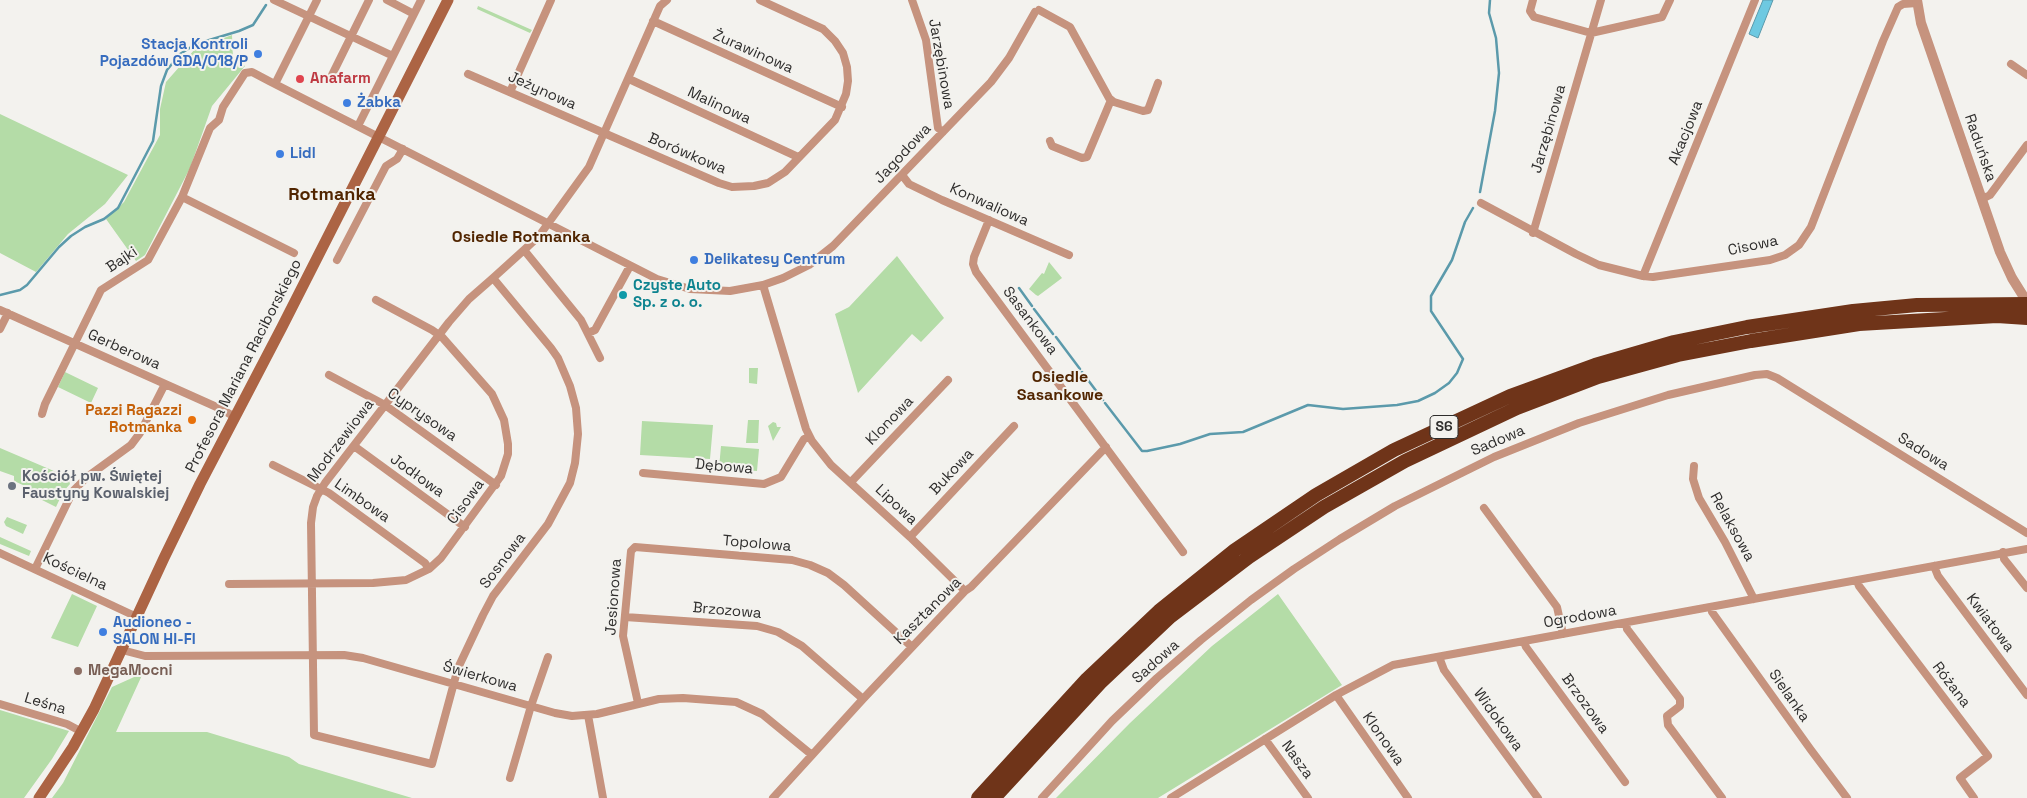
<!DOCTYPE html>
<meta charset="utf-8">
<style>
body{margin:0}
canvas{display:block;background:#f3f2ee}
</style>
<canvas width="2027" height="798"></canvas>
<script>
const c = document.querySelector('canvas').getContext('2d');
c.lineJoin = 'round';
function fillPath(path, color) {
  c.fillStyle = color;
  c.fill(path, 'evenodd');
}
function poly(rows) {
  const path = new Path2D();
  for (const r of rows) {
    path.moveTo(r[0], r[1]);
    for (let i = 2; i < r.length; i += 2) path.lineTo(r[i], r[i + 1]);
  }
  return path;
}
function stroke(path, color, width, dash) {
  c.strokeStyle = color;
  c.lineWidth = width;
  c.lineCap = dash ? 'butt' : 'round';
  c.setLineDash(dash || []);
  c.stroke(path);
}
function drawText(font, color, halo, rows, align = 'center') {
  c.font = font + ' "Space Grotesk",sans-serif';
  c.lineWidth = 4;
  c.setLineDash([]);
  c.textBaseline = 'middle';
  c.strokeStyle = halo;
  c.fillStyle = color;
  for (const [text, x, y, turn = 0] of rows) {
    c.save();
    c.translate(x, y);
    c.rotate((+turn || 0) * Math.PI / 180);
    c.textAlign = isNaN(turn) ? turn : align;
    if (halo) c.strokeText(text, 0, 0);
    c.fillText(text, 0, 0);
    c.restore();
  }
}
fillPath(poly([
 [478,6,532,30,530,33,477,9],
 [232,35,233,59,245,66,212,106,190,168,145,255,136,261,106,219,124,202,160,135,160,109,166,82,195,49],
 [0,114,128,175,105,204,68,234,36,272,0,253],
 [897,256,944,318,921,342,912,334,858,393,835,314,849,307],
 [1049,262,1062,278,1038,296,1036,295,1029,289,1042,273,1044,274],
 [749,368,758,368,757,384,749,383],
 [65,372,98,388,91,403,58,387],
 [748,420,759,420,758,443,746,443],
 [642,421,713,425,710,459,640,455],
 [773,422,776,423,777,427,781,427,773,441,768,426],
 [721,446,759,449,757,471,719,468],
 [0,448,68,477,70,484,63,492,56,507,34,496,36,491,14,481,14,476,0,471],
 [7,517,27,525,23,534,6,526,4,522],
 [0,537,31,551,29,556,0,544],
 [72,594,97,606,78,647,51,638],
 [1278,594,1342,685,1158,798,1056,798,1130,723,1212,646],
 [143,673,116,732,207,732,289,757,299,764,412,798,52,798,63,783,112,687],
 [0,710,69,731,52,759,24,798,0,798]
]), '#b4dca7');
const water = poly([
 [1763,0,1773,0,1758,38,1749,34,1763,0]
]);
fillPath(water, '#6ec9e1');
stroke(water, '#5b9aab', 1);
stroke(poly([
 [1480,192,1495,111,1499,73,1496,38,1489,13,1490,0],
 [1019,288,1032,306],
 [0,295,20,290,27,285,59,247,71,236,85,227,104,219,118,208,153,141,161,86,167,70,180,54,196,44,239,31,253,25,266,5],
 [1034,309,1053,334],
 [1056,337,1080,369],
 [1082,372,1103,400],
 [1105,403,1142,451,1147,451,1180,444,1210,434,1243,432,1308,405,1343,409,1397,405,1418,401,1435,393,1449,383,1457,373,1463,359,1431,311,1431,296,1452,260,1465,222,1473,208]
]), '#5b9aab', 2.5);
stroke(poly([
 [274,0,393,56],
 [387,0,414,14],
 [912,0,926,40,938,128,943,132],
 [1533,0,1530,11,1534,17,1591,33,1662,17,1670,0],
 [1039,10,1070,27,1109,98,1114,102,1143,111,1148,110,1158,83],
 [653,21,842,107],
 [2011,64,2027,75],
 [468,74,719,183,732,187,754,186,768,183,785,172,835,120,846,94,848,81,847,67,843,53,835,41,823,29,760,0],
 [332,75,369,0],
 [629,79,798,157],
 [275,84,317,0],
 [510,92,551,0],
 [358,126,421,0],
 [1050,141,1052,146,1082,158,1087,157,1111,100],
 [902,175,909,184,942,200,1069,255],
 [182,197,294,253],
 [1982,199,1990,195,2027,145],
 [1481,203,1576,254,1599,265,1643,276,1653,277,1770,260,1785,255,1799,245,1811,227,1883,41,1898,7,1903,4,1917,3],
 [989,220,974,257,973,264,976,272,1183,552],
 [1533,233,1601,0],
 [524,250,581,320,600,358],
 [337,260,386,166,397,159,403,149],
 [1643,276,1755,0],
 [493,278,551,348,558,358,570,386,576,408,578,434,575,463,570,483,548,524,493,596,483,615,458,668,432,764,314,735,311,523,313,507,317,496,325,483,449,322,469,299,493,278,524,250,539,236,589,167,660,6,667,0],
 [763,285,806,429,812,441,831,465,910,537,965,591],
 [0,310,221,409,235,417],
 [0,329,8,313],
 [588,333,595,330,630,266],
 [329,375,385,405,496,485],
 [42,414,45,404,101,290,148,260,182,197,210,128,219,120,223,107,245,73,252,72,269,81,657,279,690,289,730,291,763,285,783,278,809,265,833,246,991,82,1009,58,1035,12],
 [354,446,465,527],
 [273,465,329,493,425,563,429,569],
 [1694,466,1693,479,1699,498,1725,542,1754,599],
 [643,473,764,484,781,477,804,439,810,437],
 [851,482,948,380],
 [1484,508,1557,607,1563,634],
 [910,537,1014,426],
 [2003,552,2004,559,2027,588],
 [0,553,137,617],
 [1934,566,1938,576,2027,695],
 [35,569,73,491,87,477,131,445,140,433,165,384],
 [1857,581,1859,586,1988,756,1960,778,1974,798],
 [229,584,373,583,406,580,429,569,441,558,501,476,508,454,508,444,504,420,492,394,442,337,432,330,376,300],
 [1711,607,1712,612,1811,750,1847,798],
 [625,617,757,626,778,632,802,646,863,699],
 [1626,623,1627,629,1680,699,1680,706,1667,716,1668,725,1722,798],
 [1524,642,1526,647,1625,782],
 [122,650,145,656,344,655,363,658,555,713,572,716,597,714,659,699,683,698,736,702,762,714,812,755],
 [1439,657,1444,670,1538,798],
 [1336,695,1408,798],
 [638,703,623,636,631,551,635,547,792,560,810,565,828,573,844,585,912,647],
 [0,704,67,724,82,732],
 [588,715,603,798],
 [1265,739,1308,798],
 [510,778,531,706,548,657],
 [773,798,863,699,965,591,971,587,1106,447],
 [1042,798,1112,721,1157,678,1201,640,1251,600,1294,569,1340,539,1395,506,1494,457,1579,423,1668,395,1755,375,1767,374,1777,378,2027,533],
 [1171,798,1336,695,1393,665,2027,549]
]), '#c6937e', 8);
stroke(poly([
 [1917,0,1921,23,2000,252,2012,278,2027,302]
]), '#c6937e', 10);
stroke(poly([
 [39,798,73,747,94,709,164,558,200,484,282,327,448,0]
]), '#ac6444', 11);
stroke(poly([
 [978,798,1087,679,1159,611,1235,550,1316,495,1394,450,1510,396,1595,365,1674,342,1747,327,1853,311,1917,305,2027,304],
 [994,798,1100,683,1170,617,1249,557,1324,507,1405,461,1517,408,1598,377,1678,355,1751,341,1859,324,1997,316,2027,318]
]), '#6f3419', 14);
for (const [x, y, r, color] of [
 [258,54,5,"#3f7fe0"],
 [300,79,5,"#e0444e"],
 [347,103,5,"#3f7fe0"],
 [280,154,5,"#3f7fe0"],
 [694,260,5,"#3f7fe0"],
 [623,295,5,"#0f9aa8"],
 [192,420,5,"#e8710a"],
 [12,486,5,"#6b7280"],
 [103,632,5,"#3f7fe0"],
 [78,671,5,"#8d6e63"]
]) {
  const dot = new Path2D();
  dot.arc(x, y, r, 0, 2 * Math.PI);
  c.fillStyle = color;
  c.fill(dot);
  stroke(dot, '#f3f2ee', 2);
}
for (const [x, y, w] of [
 [1444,427,28]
]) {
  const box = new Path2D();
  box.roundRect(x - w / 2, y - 11.5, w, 23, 4);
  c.fillStyle = '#f3f2ee';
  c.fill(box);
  stroke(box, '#2e2d2c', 1);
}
drawText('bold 14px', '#2e2d2c', null, [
 ["S6",1444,427]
]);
drawText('bold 15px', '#366cbe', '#f3f2ee', [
 ["Stacja Kontroli",248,45,"right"],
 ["Pojazdów GDA/018/P",248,62,"right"],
 ["Żabka",357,103],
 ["Lidl",290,154],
 ["Delikatesy Centrum",704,260],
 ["Audioneo -",113,623],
 ["SALON HI-FI",113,640]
], 'left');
drawText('15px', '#2e2d2c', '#f3f2ee', [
 ["Żurawinowa",753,52,24],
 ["Jarzębinowa",941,64,80],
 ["Jeżynowa",542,91,24],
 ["Malinowa",719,106,25],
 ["Jarzębinowa",1549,129,-74],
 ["Akacjowa",1686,133,-68],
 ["Raduńska",1980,148,71],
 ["Borówkowa",687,154,23],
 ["Jagodowa",903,154,-47],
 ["Konwaliowa",989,205,24],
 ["Cisowa",1753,246,-12],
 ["Bajki",122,260,-34],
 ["Sasankowa",1030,321,53],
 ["Gerberowa",124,350,24],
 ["Profesora Mariana Raciborskiego",244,366,-63],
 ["Cyprysowa",422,415,35],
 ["Klonowa",890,421,-46],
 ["Modrzewiowa",341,441,-53],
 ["Sadowa",1498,441,-23],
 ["Sadowa",1923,452,32],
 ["Dębowa",724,467,5],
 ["Bukowa",952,472,-47],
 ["Jodłowa",417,476,36],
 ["Limbowa",362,501,35],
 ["Cisowa",466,502,-54],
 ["Lipowa",896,505,43],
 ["Relaksowa",1732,527,61],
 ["Topolowa",757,544,5],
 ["Sosnowa",503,561,-53],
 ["Kościelna",75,572,25],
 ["Jesionowa",614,597,-86],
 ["Brzozowa",727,611,5],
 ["Kasztanowa",928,611,-45],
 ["Ogrodowa",1580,617,-10],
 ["Kwiatowa",1990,623,53],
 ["Sadowa",1156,662,-42],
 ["Świerkowa",480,677,16],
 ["Różana",1951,685,53],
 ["Sielanka",1789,696,55],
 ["Leśna",45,704,17],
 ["Brzozowa",1585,704,54],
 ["Widokowa",1498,720,54],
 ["Klonowa",1383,739,55],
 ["Nasza",1297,760,54]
]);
drawText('bold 15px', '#be3a42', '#f3f2ee', [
 ["Anafarm",310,79]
], 'left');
drawText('bold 15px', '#0d838f', '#f3f2ee', [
 ["Czyste Auto",633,286],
 ["Sp. z o. o.",633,303]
], 'left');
drawText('bold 15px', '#c56008', '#f3f2ee', [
 ["Pazzi Ragazzi",182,411],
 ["Rotmanka",182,428]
], 'right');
drawText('bold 15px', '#5b616d', '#f3f2ee', [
 ["Kościół pw. Świętej",22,477],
 ["Faustyny Kowalskiej",22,494]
], 'left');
drawText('bold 15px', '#785e54', '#f3f2ee', [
 ["MegaMocni",88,671]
], 'left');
drawText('bold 16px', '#512500', '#f3f2ee', [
 ["Osiedle Rotmanka",521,238],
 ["Osiedle",1060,378],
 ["Sasankowe",1060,396]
]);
drawText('bold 18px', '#512500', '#f3f2ee', [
 ["Rotmanka",332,195]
]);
</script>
